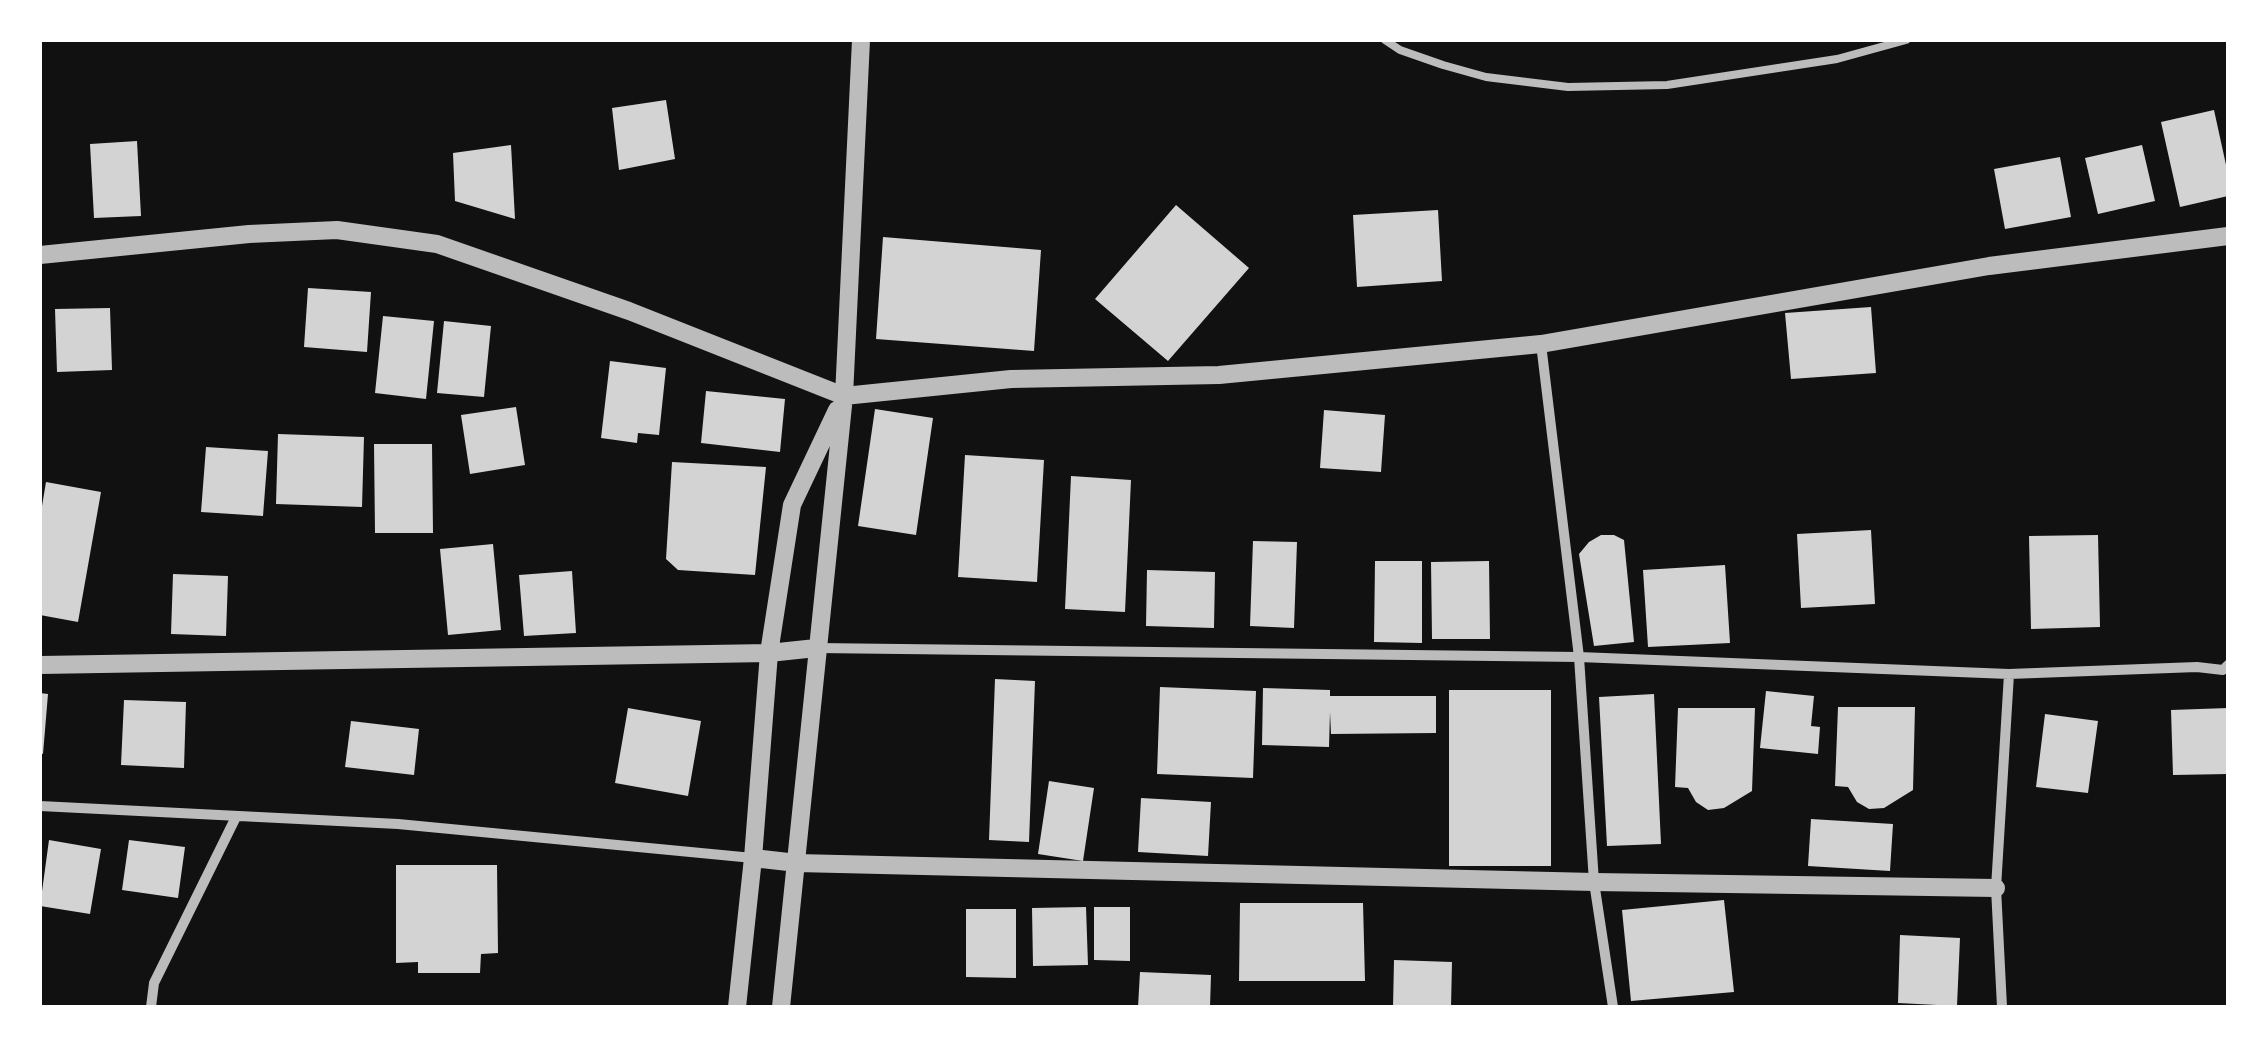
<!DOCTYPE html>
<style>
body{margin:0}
#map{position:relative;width:2268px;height:1047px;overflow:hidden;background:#111;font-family:"Noto Sans",sans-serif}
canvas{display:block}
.frame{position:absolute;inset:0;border:42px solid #fff;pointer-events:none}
</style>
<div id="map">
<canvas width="2268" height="1047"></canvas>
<div class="frame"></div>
</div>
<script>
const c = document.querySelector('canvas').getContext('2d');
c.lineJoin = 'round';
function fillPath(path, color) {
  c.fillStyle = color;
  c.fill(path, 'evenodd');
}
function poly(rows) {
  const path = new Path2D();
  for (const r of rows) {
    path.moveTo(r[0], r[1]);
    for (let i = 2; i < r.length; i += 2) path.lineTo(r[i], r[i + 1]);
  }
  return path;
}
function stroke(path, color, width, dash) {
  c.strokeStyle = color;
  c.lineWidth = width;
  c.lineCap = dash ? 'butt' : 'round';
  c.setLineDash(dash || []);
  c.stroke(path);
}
fillPath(poly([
 [666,100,675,159,619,170,612,108],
 [2214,110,2228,174,2228,196,2180,207,2161,122],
 [137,141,141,216,94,218,90,144],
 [511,145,515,219,455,201,453,153],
 [2142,145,2155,201,2098,214,2085,158],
 [2060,157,2071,217,2005,229,1994,169],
 [1176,205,1249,268,1168,361,1095,299],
 [1438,210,1442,281,1357,287,1353,215],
 [883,237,1041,250,1034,351,876,339],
 [308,288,371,292,367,352,304,347],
 [1871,307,1876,373,1791,379,1785,313],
 [110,308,112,370,57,372,55,309],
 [383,316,434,321,426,399,375,393],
 [444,321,491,326,484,397,437,393],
 [610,361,666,368,659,435,638,433,637,443,601,438],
 [706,391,785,399,780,452,701,443],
 [516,407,525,465,470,474,461,415],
 [875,409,933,418,916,535,858,526],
 [1324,410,1385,415,1381,472,1320,468],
 [278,434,364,437,362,507,276,504],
 [374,444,432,444,433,533,375,533],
 [206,447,268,451,263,516,201,512],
 [965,455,1044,460,1037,582,958,577],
 [672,462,766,467,755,575,678,570,666,559],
 [1071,476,1131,480,1125,612,1065,609],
 [46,482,101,492,78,622,40,615,40,518],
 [1871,530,1875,604,1801,608,1797,534],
 [1601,535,1614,535,1624,540,1634,642,1594,646,1579,554,1589,542],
 [2098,535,2100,627,2031,629,2029,536],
 [1253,541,1297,542,1294,628,1250,626],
 [493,544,501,630,448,635,440,549],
 [1375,561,1422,561,1422,643,1374,642],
 [1489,561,1490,639,1432,639,1431,562],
 [1725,565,1730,643,1648,647,1643,570],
 [1147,570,1215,572,1214,628,1146,626],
 [572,571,576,633,524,636,519,575],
 [173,574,228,576,226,636,171,634],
 [995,679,1035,681,1029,842,989,840],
 [1160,687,1256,691,1253,778,1157,774],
 [1263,688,1330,690,1330,696,1436,696,1436,733,1331,734,1330,712,1329,747,1262,745],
 [1449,690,1551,690,1551,866,1449,866],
 [1766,691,1814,696,1811,726,1820,727,1818,754,1760,748],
 [40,693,48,694,43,754,40,753],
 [1654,694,1661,844,1607,846,1599,697],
 [124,700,186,702,184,768,121,765],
 [1838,707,1915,707,1913,790,1884,808,1869,809,1857,802,1848,787,1835,786],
 [628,708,701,721,688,796,615,783],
 [1678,708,1755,708,1752,791,1724,808,1708,810,1696,802,1688,788,1675,787],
 [2228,708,2228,774,2173,775,2171,710],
 [2045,714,2098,721,2088,793,2036,787],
 [351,721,419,729,414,775,345,767],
 [1049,781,1094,788,1083,861,1038,854],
 [1141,798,1211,802,1208,856,1138,852],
 [1811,819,1893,824,1890,871,1808,866],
 [49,840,101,849,90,914,40,906],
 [129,840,185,847,178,898,122,890],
 [396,865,497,865,498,953,481,954,480,973,418,973,418,962,396,963],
 [1724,900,1734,992,1631,1001,1622,910],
 [1240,903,1363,903,1365,981,1239,981],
 [1086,907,1088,965,1033,966,1032,908],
 [1094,907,1130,907,1130,961,1094,960],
 [966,909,1016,909,1016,978,966,977],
 [1900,935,1960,938,1957,1006,1898,1003],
 [1394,960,1452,962,1451,1007,1393,1007],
 [1140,972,1211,975,1210,1007,1138,1007]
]), '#d3d3d3');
stroke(poly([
 [1385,40,1400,50,1443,65,1486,77,1568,87,1667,85,1837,59,1906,40]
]), '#bcbcbc', 8);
stroke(poly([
 [1541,344,1579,657,1594,882,1613,1007],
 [816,648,1579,657,2009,674,2197,667,2223,670,2228,665],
 [40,806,398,824,753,858],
 [151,1007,154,983,236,817],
 [2002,1007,1996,888,2009,674]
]), '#bcbcbc', 10);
stroke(poly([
 [40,255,249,234,337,230,437,244,629,311,844,396,1011,379,1219,375,1541,344,1989,266,2228,236],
 [40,665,769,653,816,648],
 [753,858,797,863,1594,882,1996,888],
 [737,1007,753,858,769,653,792,505,837,410],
 [781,1007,844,396,861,40]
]), '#bcbcbc', 18);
</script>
